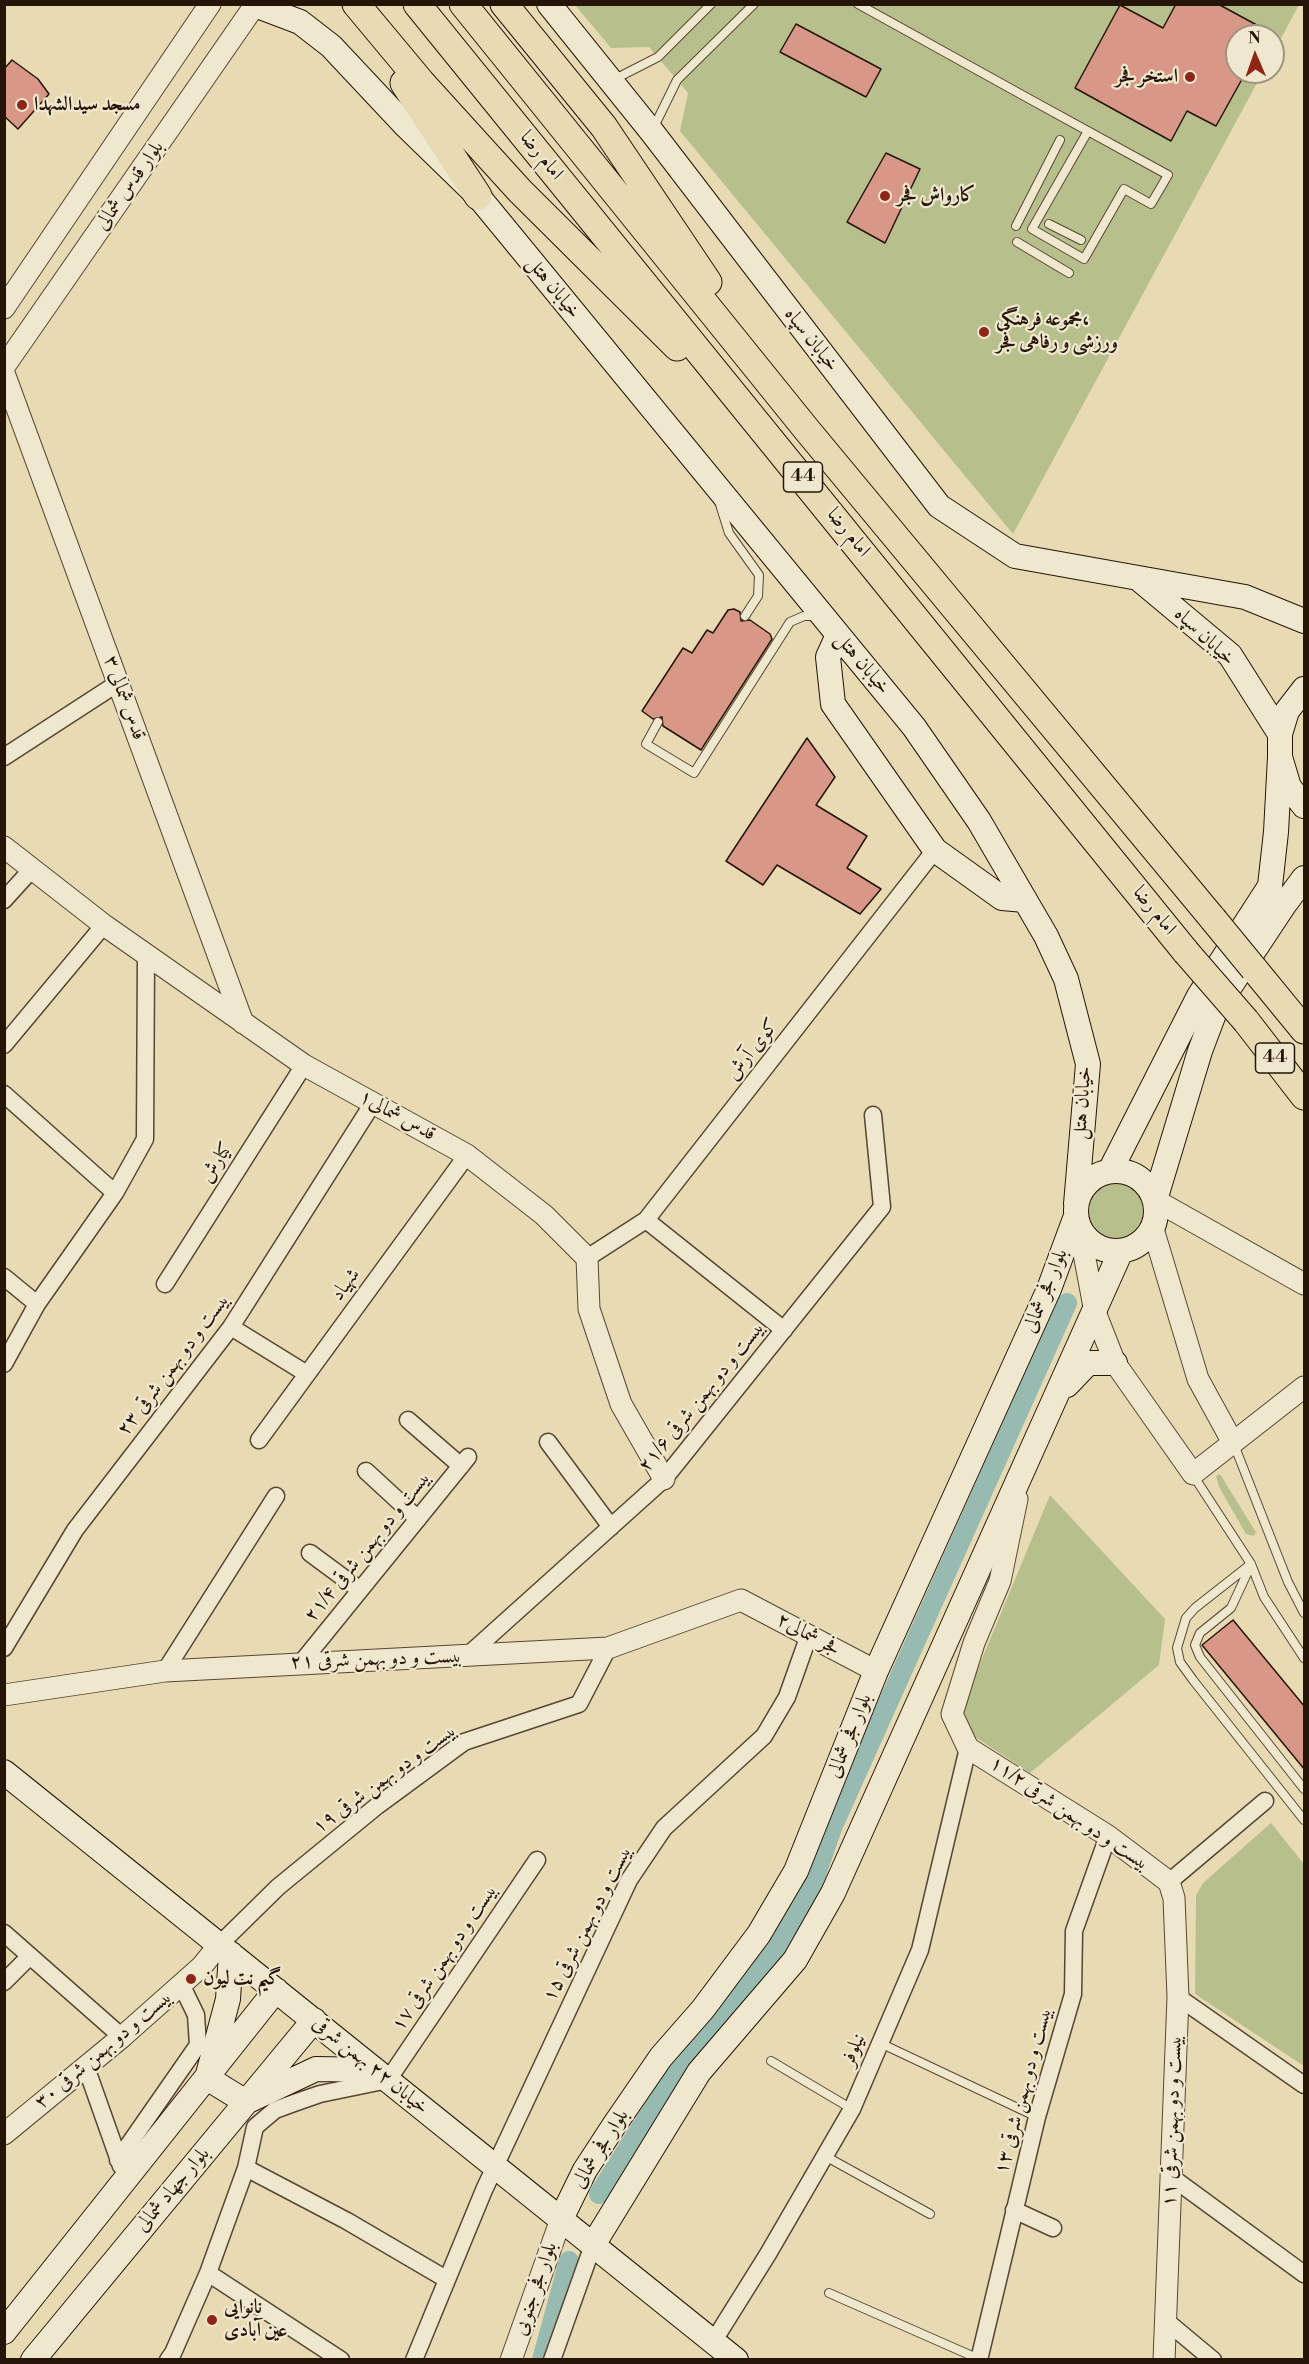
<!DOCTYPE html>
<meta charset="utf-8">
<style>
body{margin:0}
#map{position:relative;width:1309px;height:2364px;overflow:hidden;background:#e8dbb4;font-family:"Libre Bodoni",serif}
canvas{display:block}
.frame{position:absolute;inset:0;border:6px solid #251508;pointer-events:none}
.north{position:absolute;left:1225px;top:24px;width:60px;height:60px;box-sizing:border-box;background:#f0e8ce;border:2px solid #9f947f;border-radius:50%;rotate:358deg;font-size:16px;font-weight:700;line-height:24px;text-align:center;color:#251508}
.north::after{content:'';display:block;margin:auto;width:21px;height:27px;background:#8f2418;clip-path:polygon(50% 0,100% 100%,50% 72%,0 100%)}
</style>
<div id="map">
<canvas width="1309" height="2364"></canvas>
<div class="frame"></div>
<div class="north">N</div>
</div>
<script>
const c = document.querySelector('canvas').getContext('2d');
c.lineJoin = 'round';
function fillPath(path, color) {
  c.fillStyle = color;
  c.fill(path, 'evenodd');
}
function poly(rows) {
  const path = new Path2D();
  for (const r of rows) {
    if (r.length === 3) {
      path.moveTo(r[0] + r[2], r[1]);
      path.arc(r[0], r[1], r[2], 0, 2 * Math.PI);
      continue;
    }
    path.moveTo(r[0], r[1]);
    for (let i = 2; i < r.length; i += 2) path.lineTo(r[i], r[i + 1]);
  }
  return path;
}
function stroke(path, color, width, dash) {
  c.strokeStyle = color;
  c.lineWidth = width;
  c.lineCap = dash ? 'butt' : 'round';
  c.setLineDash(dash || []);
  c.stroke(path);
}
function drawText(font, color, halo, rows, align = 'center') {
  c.font = font + ' "Libre Bodoni",Amiri,serif';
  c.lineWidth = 4.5;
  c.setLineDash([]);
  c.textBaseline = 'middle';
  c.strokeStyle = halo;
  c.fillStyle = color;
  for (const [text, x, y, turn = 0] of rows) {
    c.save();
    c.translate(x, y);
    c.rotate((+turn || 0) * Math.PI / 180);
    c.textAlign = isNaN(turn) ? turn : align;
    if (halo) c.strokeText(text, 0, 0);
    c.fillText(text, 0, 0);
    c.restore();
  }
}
fillPath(poly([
 [575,5,1299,5,1273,53,1273,36,1237,36,1237,72,1263,72,1013,534,680,131,688,93,677,80,649,47,611,48],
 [1116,1210,29],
 [1220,1474,1252,1526,1256,1532,1254,1536,1246,1534,1219,1487,1216,1476],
 [1050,1495,1165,1619,1159,1665,1030,1773,969,1733,960,1712],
 [1271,1823,1304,1864,1304,2066,1195,1994,1196,1895,1203,1883]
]), '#b7c08c');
stroke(poly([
 [599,2194,680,2066,778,1945,813,1883,832,1828,1067,1303],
 [542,2360,569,2261]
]), '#97bbb0', 20);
const building = poly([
 [1176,4,1218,4,1277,36,1237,36,1237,72,1246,72,1216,126,1187,111,1171,141,1075,88,1120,5,1163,28,1176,4],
 [796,24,881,69,866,97,780,52,796,24],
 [12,60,38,79,49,94,18,129,4,116,4,69,12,60],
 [886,153,920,169,885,243,847,222,886,153],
 [734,609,740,612,741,621,750,620,770,634,772,639,701,750,663,726,662,717,653,719,642,711,683,648,692,653,707,630,713,633,728,610,734,609],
 [807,738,835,777,816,805,867,836,847,868,881,889,860,914,777,865,763,885,726,861,807,738],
 [1233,1620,1305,1707,1305,1770,1202,1645,1233,1620]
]);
fillPath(building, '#d99887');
stroke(building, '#251508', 1.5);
const service = poly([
 [858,4,1024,96,1168,175,1151,204,1124,189,1084,259,1032,229,1088,131],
 [613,80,658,57,711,4],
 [653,129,677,80,754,4],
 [1049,224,1081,240],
 [1016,226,1060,140],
 [1017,242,1069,273],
 [718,498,729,533,759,575,758,596,745,616],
 [658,722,646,744,694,773,790,622,804,616,817,616],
 [1233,1442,1288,1582,1304,1613],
 [1193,1475,1251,1564,1264,1597,1304,1658],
 [1251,1564,1195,1608,1186,1618,1177,1648,1180,1662,1193,1680,1304,1820],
 [1250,1567,1231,1608,1200,1633,1195,1645,1200,1657,1304,1789],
 [880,2043,1037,2117],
 [771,2061,852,2109],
 [825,2156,930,2214],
 [829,2293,979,2359]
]);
const minor = poly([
 [4,757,118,683],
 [4,900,33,868],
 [4,1045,104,925],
 [4,1094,115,1193],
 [646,1220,784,1330],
 [587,1258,646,1220,935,850],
 [4,1277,37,1304],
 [165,1284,304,1065],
 [231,1327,307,1374],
 [4,1364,37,1304,115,1193,145,1139,146,956],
 [408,1420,461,1466],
 [259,1440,467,1155],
 [548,1442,611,1527],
 [366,1471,418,1519],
 [310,1553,360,1590],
 [4,1648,75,1530,231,1327,373,1103],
 [466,1657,664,1479,882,1207,873,1115],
 [301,1663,468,1457],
 [165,1671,276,1496],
 [1169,1882,1265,1801],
 [4,1933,122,2037],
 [219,1945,278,1887,377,1806,464,1742,579,1704,608,1648],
 [4,1982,30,1956],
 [1178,1997,1304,2085],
 [86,2067,121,2166],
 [118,2160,198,2045,196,2015,181,1984],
 [246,2168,347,2221,446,2279],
 [1170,2176,1304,2274],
 [1014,2210,1053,2228],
 [208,2273,341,2360],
 [1165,2320,1213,2360],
 [713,2342,768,2254,852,2109,920,1950,968,1748],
 [168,2360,173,2353,208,2273,246,2168,255,2127,275,2110,294,2103,320,2094,388,2080,537,1860],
 [414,2360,484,2190,629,1880,664,1828,764,1736,787,1697,809,1635],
 [552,2360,593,2245],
 [979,2360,1037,2117,1073,1994,1074,1931,1108,1836]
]);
const tertiary = poly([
 [4,308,210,4],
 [4,367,255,5],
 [4,373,243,1023],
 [4,847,104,925,304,1065,467,1155,544,1215,587,1258,589,1309,621,1404,664,1479],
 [1155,1200,1304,1284],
 [1079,1227,1095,1312,1115,1363,1193,1474,1304,1387],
 [1153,1229,1198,1379,1232,1441],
 [1017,1499,1000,1581,974,1643,952,1714,968,1748,1108,1836,1169,1882,1174,1898,1178,1997,1164,2360],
 [4,1695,165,1671,608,1648,741,1600,876,1671],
 [4,2134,122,2037,202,1966,219,1945],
 [511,2360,561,2219]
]);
const secondary = poly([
 [549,4,652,132,939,506,1015,556,1245,597,1304,621],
 [255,5,300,22,331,46,407,127,478,196,914,727,979,821,1046,936,1066,979,1088,1064,1076,1204],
 [1139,579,1230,655,1280,734],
 [838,635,828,657,833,704,935,850,1002,898,1025,900],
 [1304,689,1287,711,1280,734,1280,757,1289,787,1304,806],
 [1116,1211,40],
 [1110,1171,1199,996,1270,886,1276,832,1280,757],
 [1155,1200,1200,1051,1217,1006,1284,905,1304,878],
 [1067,1385,1088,1363,1115,1363],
 [4,1772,736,2360],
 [231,1954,228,1999,207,2078,246,2102,316,2069,375,2070],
 [561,2219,585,2170,615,2124,661,2057,703,2009,759,1934,796,1871,876,1671,1049,1289,1076,1216],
 [593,2245,699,2072,795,1960,833,1893,1121,1251],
 [4,2332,276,1990],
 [33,2360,314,2020]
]);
const trunk = poly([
 [356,4,421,82,520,191,677,347],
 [417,4,1186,952],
 [463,4,807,430,1213,919],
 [504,4,604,127,708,282],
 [404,83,478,196],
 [1254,969,1304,1030],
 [1246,1021,1304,1096]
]);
stroke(service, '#564633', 10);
stroke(minor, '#564633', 19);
stroke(tertiary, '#564633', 23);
stroke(secondary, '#251508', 26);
stroke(trunk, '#251508', 29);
stroke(service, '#f0e8ce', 8);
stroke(minor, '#f0e8ce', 16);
stroke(tertiary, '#f0e8ce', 21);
stroke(secondary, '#f0e8ce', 24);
stroke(trunk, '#e8dbb4', 27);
const trunkBridge = poly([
 [1213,919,1254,969],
 [1186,952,1246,1021]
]);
stroke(trunkBridge, '#251508', 29, []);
stroke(trunkBridge, '#e8dbb4', 27);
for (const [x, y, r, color] of [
 [1190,77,6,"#8f2418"],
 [22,105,6,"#8f2418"],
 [885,196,6,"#8f2418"],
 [984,332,6,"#8f2418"],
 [191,1979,6,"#8f2418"],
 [212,2320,6,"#8f2418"]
]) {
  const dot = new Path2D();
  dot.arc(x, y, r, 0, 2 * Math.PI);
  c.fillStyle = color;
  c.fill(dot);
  stroke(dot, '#f0e8ce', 2);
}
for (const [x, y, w] of [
 [803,477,39],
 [1275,1058,39]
]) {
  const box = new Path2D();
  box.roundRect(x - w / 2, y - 15, w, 30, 4.5);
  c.fillStyle = '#f0e8ce';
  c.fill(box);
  stroke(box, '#251508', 1.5);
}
drawText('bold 18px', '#251508', null, [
 ["44",803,477],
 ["44",1275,1058]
]);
drawText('bold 20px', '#251508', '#f0e8ce', [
 ["استخر فجر",1178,77,"right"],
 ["مسجد سیدالشهدا",34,105],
 ["کارواش فجر",897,196],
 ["مجموعه فرهنگی،",996,320],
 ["ورزشی و رفاهی فجر",996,343],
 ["گیم نت لیون",203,1979],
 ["نانوایی",224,2308],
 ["عین آبادی",224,2331]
], 'left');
drawText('20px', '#251508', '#f0e8ce', [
 ["امام رضا",541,156,51],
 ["بلوار قدس شمالی",130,186,-55],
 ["خیابان هتل",553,288,51],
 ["خیابان سپاه",811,340,52],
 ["امام رضا",848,533,51],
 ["خیابان سپاه",1204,637,43],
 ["خیابان هتل",862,664,50],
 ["قدس شمالی ۳",124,698,70],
 ["امام رضا",1154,911,51],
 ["کوی آرش",753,1050,-52],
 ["خیابان هتل",1083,1103,-86],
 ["قدس شمالی۱",397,1116,29],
 ["کیارش",217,1163,-58],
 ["شهیاد",346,1285,-54],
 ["بلوار فجر شمالی",1046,1291,-68],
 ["بیست و دو بهمن شرقی ۲۳",174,1365,-53],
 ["بیست و دو بهمن شرقی ۲۱/۶",702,1397,-51],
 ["بیست و دو بهمن شرقی ۲۱/۴",368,1547,-51],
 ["فجر شمالی۲",808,1635,28],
 ["بیست و دو بهمن شرقی ۲۱",376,1660,-2],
 ["بلوار فجر شمالی",850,1736,-68],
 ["بیست و دو بهمن شرقی ۱۹",385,1779,-36],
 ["بیست و دو بهمن شرقی ۱۱/۲",1069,1814,34],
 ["بیست و دو بهمن شرقی ۱۵",588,1924,-63],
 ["بیست و دو بهمن شرقی ۱۷",445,1958,-56],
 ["بیست و دو بهمن شرقی ۳۰",104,2050,-40],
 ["نیلوفر",854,2050,-67],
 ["خیابان ۲۲ بهمن شرقی",370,2066,39],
 ["بیست و دو بهمن شرقی ۱۳",1024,2091,-75],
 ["بیست و دو بهمن شرقی ۱۱",1173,2121,-88],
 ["بلوار فجر شمالی",601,2149,-58],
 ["بلوار جهاد شمالی",173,2190,-50],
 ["بلوار فجر جنوبی",536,2289,-71]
]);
</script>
